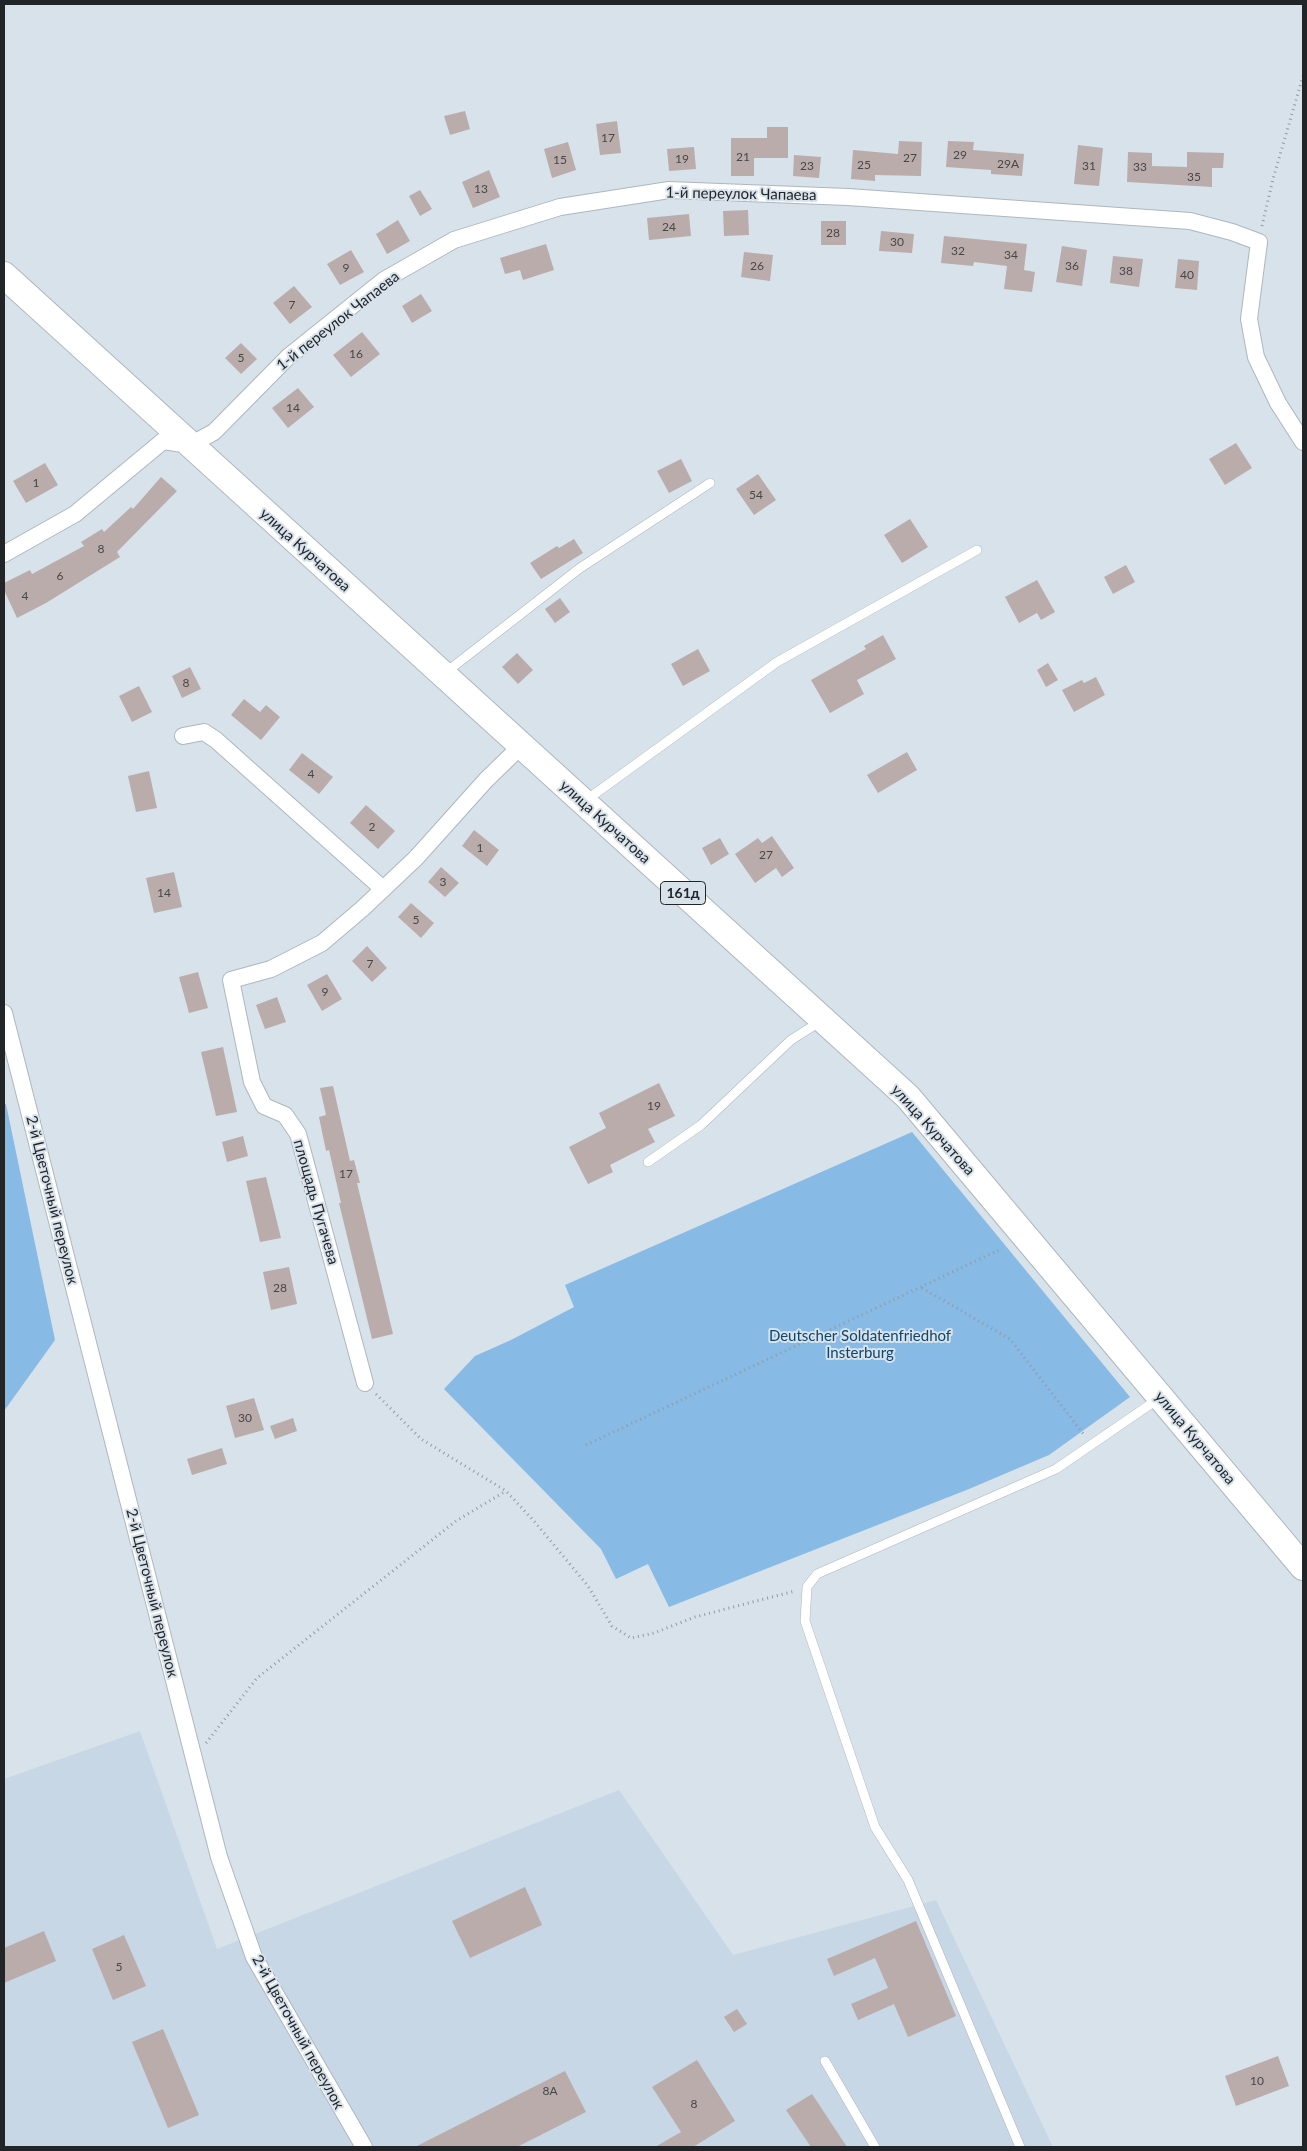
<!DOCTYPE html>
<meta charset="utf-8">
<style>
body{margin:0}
#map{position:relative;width:1307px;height:2151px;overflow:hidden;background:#d8e2eb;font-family:Lato,sans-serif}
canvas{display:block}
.frame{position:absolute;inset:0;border:5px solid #212528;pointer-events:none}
</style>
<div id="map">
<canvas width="1307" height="2151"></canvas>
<div class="frame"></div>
</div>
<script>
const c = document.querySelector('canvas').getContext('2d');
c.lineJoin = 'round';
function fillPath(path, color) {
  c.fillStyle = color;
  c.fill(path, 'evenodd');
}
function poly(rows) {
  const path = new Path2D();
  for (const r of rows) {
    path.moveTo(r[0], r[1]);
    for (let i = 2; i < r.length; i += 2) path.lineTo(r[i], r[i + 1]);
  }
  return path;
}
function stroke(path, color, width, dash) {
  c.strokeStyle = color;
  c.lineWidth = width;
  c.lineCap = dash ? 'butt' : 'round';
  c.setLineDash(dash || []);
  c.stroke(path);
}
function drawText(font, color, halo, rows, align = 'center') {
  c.font = font + ' Lato,sans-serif';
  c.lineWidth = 4;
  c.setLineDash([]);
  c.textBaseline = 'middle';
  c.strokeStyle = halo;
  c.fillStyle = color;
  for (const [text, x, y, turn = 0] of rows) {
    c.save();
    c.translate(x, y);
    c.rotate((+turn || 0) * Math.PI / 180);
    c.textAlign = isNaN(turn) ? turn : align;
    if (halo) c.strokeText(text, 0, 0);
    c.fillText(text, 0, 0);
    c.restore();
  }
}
fillPath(poly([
 [140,1731,217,1949,619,1790,733,1955,936,1900,1053,2147,4,2147,4,1779]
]), '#c7d7e5');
fillPath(poly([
 [4,1104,6,1104,55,1340,4,1411],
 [912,1132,1130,1397,1049,1455,969,1489,669,1607,648,1564,616,1579,601,1549,444,1389,475,1356,511,1340,574,1307,565,1285]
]), '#87bae4');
fillPath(poly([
 [465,111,470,129,450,135,444,116],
 [617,121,621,153,600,155,596,124],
 [767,127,788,127,788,158,754,158,754,176,731,176,731,138,767,138],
 [899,141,922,142,921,176,875,175,875,181,851,179,853,150,898,154],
 [948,141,974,142,973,150,1024,154,1022,176,991,174,991,170,946,167],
 [568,142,576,170,552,178,544,149],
 [1078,145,1103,148,1099,186,1074,184],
 [694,147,696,169,669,171,667,149],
 [1128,152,1152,153,1152,166,1187,167,1187,152,1224,153,1223,168,1212,168,1212,187,1127,182],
 [794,155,821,157,819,178,793,176],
 [489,170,500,197,473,208,462,182],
 [420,190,432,209,420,216,409,196],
 [748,210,749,235,724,236,723,211],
 [689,214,691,236,649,240,647,218],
 [398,220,410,241,387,254,376,234],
 [821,221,846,221,846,245,821,245],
 [881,231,914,234,912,253,879,251],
 [944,236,1027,244,1024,270,1035,272,1032,292,1004,289,1007,266,974,262,973,266,941,263],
 [546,244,554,270,523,280,520,270,505,274,500,258],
 [1062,246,1087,250,1082,286,1056,282],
 [351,250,364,272,340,285,327,264],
 [744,252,773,255,770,281,741,277],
 [1113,256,1143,259,1139,287,1110,283],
 [1178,259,1199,261,1197,290,1175,288],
 [294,286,312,307,290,324,273,303],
 [421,294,432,311,412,323,402,306],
 [362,332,380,354,351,377,333,355],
 [241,343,257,359,241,374,225,358],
 [298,388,314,407,288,428,272,408],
 [1236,443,1252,468,1225,485,1209,459],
 [681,459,692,481,669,493,657,471],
 [45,463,58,485,26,503,13,481],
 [758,474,776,500,754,515,736,489],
 [161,477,177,491,117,552,120,557,46,603,17,618,4,590,4,583,30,570,32,574,84,546,81,542,102,529,104,532,131,507,133,509],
 [910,519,928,547,902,563,884,535],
 [574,539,583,553,541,579,530,563,557,546,559,548],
 [1126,565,1135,582,1113,594,1104,577],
 [1037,580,1055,612,1041,620,1037,613,1019,623,1005,597],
 [560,598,570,612,555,623,545,609],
 [883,635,896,659,857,680,864,694,830,713,811,680,866,649,864,646],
 [698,649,710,671,683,686,671,664],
 [517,653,533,670,518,684,502,667],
 [1048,663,1058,680,1046,687,1037,670],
 [190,667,201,689,182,698,172,676],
 [1096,677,1105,695,1074,712,1062,690,1082,680,1084,683],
 [139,686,152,712,132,722,119,696],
 [244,699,260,712,266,705,280,717,261,740,231,715],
 [907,752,917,770,878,793,867,775],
 [302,753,333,777,319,794,289,770],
 [149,771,157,808,136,812,128,776],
 [366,805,395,831,378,849,350,823],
 [474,830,499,850,487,866,462,846],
 [772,836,794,868,782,877,776,868,755,883,735,854,758,838,762,843],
 [720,838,729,854,711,865,702,848],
 [441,867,459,883,445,897,428,882],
 [174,872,182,907,154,913,146,878],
 [411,903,434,923,421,938,398,917],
 [367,946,387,968,372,982,352,961],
 [198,972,208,1008,189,1013,179,977],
 [327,974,342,999,322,1011,307,985],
 [277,997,286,1022,265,1029,256,1005],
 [223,1047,237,1112,216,1116,201,1052],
 [659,1083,675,1116,648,1129,655,1142,610,1165,613,1172,588,1184,569,1147,606,1128,599,1113],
 [333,1086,350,1161,354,1160,360,1183,357,1183,393,1334,372,1339,339,1203,341,1203,329,1150,326,1151,319,1117,326,1115,320,1088],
 [243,1136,248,1156,227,1162,222,1142],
 [266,1177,281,1238,260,1242,246,1181],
 [289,1267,297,1304,271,1310,263,1272],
 [254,1398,264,1430,235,1438,226,1406],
 [293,1418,297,1431,275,1439,270,1426],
 [222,1448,227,1464,192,1475,187,1459],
 [525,1887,542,1925,470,1958,452,1921],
 [916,1921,956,2016,908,2037,894,2004,858,2020,851,2004,888,1988,875,1958,834,1976,827,1959],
 [44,1931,56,1961,4,1983,4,1948],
 [124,1935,146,1986,113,2000,92,1949],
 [737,2009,747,2024,734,2032,724,2017],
 [163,2029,199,2115,168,2128,132,2042],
 [1278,2056,1289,2086,1236,2106,1225,2076],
 [697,2060,735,2121,693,2147,655,2147,681,2132,652,2087],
 [565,2071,586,2112,517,2147,415,2147],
 [812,2094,847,2147,811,2147,786,2110]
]), '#baacaa');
const service = poly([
 [445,673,580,568,710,483],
 [585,801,777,662,977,550],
 [648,1162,701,1125,791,1040,821,1021],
 [825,2061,875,2147],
 [1020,2147,908,1880,875,1827,805,1621,807,1587,817,1574,1056,1469,1158,1399]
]);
const minor = poly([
 [4,554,75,514,163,441,190,445,214,432,288,357,384,280,454,240,560,207,669,190,848,197,1190,221,1232,232,1259,242,1249,319,1256,357,1278,403,1303,442],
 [183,736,204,732,216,740,383,889],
 [4,1013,219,1857,254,1957,364,2147],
 [365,1383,298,1134,285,1115,264,1106,252,1082,231,980,271,969,322,943,362,909,416,858,486,780,521,746]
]);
const primary = poly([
 [4,275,908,1097,1303,1567]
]);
stroke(service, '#adb7bf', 10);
stroke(minor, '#adb7bf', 18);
stroke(primary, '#adb7bf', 28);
stroke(poly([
 [1262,226,1273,179,1303,76],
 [922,1288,1010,1339,1085,1436],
 [376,1394,421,1439,506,1491,534,1521,588,1586,612,1626,631,1638,654,1633,695,1617,795,1591],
 [586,1445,999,1250],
 [206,1743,257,1678,456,1521,506,1491]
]), '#929aa1', 3, [1, 4]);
stroke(service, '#fff', 9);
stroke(minor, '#fff', 16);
stroke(primary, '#fff', 26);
drawText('12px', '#474748', null, [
 ["17",608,138],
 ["29",960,155],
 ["21",743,157],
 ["27",910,158],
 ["19",682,159],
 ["15",560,160],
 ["29А",1008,164],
 ["25",864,165],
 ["23",807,166],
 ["31",1089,166],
 ["33",1140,167],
 ["35",1194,177],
 ["13",481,189],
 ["24",669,227],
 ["28",833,233],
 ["30",897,242],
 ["32",958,251],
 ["34",1011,255],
 ["26",757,266],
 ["36",1072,266],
 ["9",346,268],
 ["38",1126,271],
 ["40",1187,275],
 ["7",292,305],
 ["16",356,354],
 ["5",241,358],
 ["14",293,408],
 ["1",36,483],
 ["54",756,495],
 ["8",101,549],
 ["6",60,576],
 ["4",25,596],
 ["8",186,683],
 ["4",311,774],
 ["2",372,827],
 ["1",480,848],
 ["27",766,855],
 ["3",443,882],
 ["14",164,893],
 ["5",416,920],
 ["7",370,964],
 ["9",325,992],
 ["19",654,1106],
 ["17",346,1174],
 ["28",280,1288],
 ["30",245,1418],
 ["5",119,1967],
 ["10",1257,2081],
 ["8А",550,2091],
 ["8",694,2104]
]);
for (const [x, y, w] of [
 [683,893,45]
]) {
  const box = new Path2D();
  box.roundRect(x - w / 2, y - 11.5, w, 23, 4);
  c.fillStyle = '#d8e2eb';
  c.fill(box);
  stroke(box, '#212528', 1);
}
drawText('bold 14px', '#212528', null, [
 ["161д",683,893]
]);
drawText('15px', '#212528', '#d8e2eb', [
 ["1-й переулок Чапаева",741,194,1],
 ["1-й переулок Чапаева",338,321,-38],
 ["улица Курчатова",305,550,42],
 ["улица Курчатова",605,822,42],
 ["улица Курчатова",933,1130,48],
 ["2-й Цветочный переулок",52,1200,76],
 ["площадь Пугачева",316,1202,74],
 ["улица Курчатова",1195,1438,50],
 ["2-й Цветочный переулок",152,1593,76],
 ["2-й Цветочный переулок",298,2032,61]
]);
drawText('15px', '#0b466d', '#d8e2eb', [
 ["Deutscher Soldatenfriedhof",860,1336],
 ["Insterburg",860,1353]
]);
</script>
